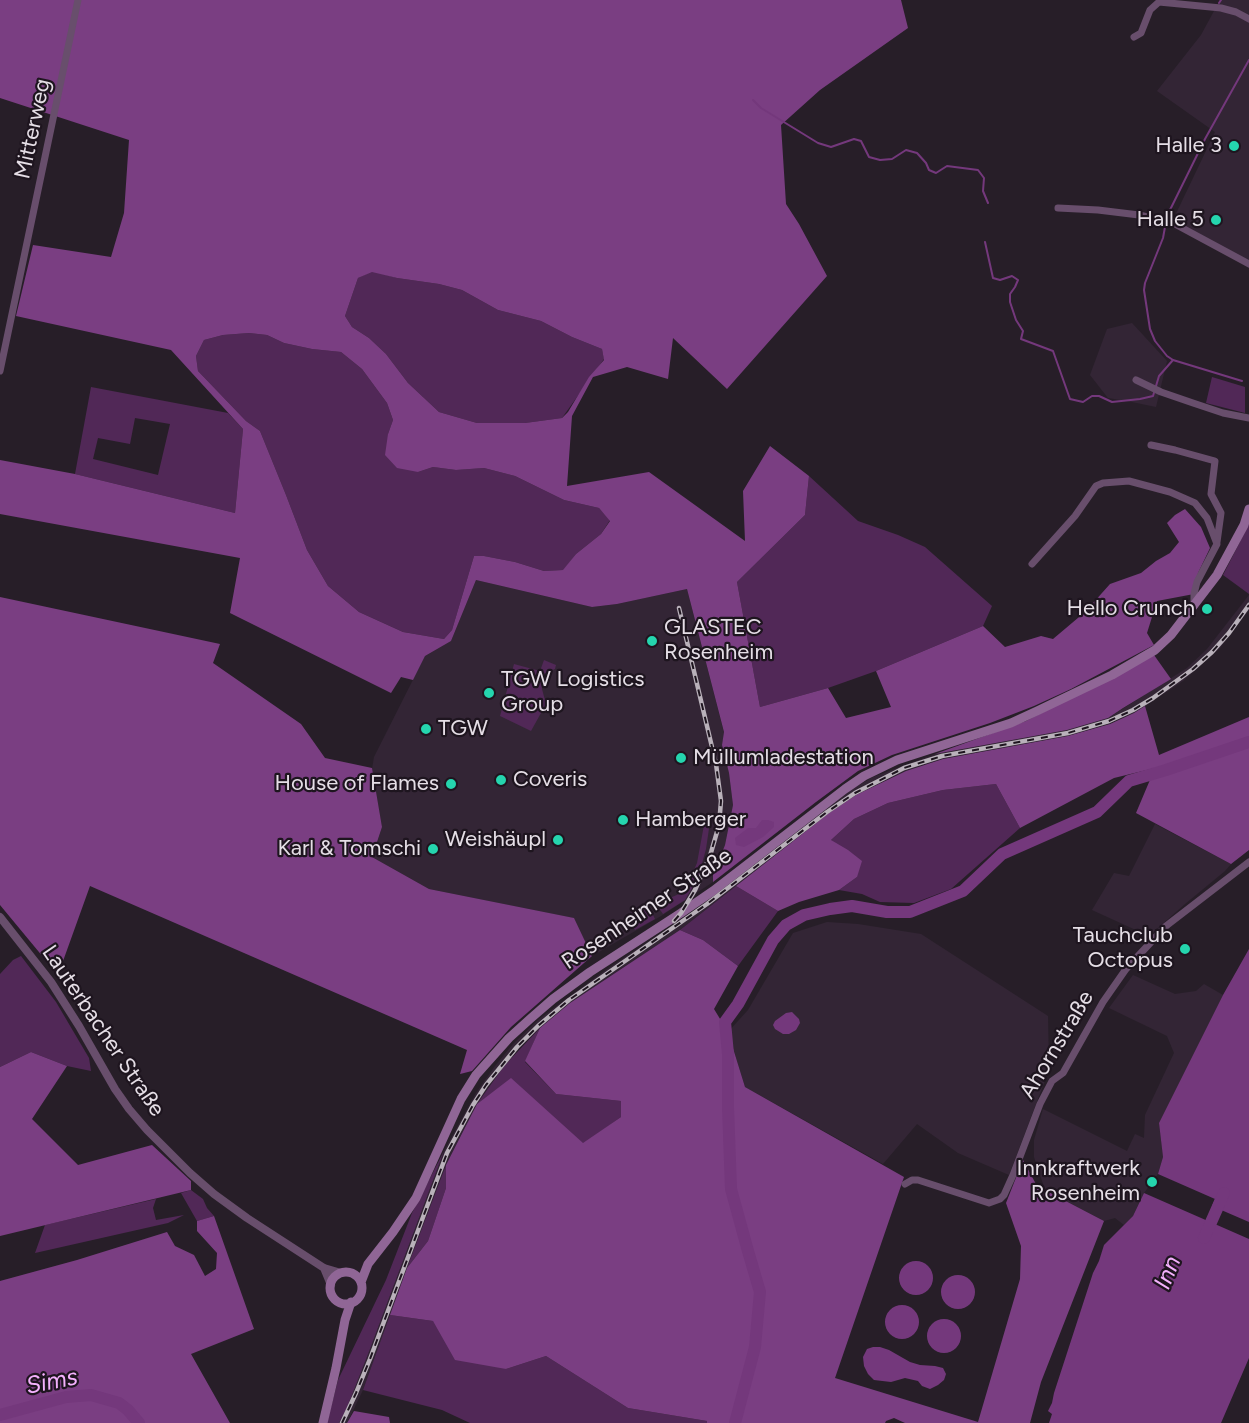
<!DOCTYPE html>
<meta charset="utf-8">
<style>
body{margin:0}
canvas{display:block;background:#271e28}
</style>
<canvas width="1249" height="1423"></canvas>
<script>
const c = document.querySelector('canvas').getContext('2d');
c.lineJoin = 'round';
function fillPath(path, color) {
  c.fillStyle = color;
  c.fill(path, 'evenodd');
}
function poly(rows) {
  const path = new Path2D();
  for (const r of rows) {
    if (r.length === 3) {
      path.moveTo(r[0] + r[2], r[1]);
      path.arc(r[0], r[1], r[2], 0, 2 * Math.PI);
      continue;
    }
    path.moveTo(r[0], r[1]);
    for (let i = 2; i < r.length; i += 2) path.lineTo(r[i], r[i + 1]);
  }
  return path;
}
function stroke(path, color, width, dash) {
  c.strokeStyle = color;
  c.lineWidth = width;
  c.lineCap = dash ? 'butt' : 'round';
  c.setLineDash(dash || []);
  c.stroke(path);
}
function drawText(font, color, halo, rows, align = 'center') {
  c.font = font + ' Figtree,sans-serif';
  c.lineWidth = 4.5;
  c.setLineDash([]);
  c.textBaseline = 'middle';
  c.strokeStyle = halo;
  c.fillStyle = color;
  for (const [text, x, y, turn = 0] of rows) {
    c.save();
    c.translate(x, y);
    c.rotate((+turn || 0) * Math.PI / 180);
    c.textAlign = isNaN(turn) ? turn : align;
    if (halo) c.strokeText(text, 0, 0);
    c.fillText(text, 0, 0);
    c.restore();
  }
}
fillPath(poly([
 [1220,0,1249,0,1249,264,1172,222,1215,132,1157,91,1201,35],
 [1132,323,1167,361,1156,407,1132,402,1108,398,1090,375,1107,329],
 [476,580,592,607,617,604,687,589,724,733,722,745,729,773,733,805,725,845,713,875,713,882,661,916,592,956,573,918,429,889,372,857,382,827,372,769,374,757,425,656,451,641],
 [1249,595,1249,610,1220,648,1183,681,1145,706,1134,713,1110,723,1068,736,943,759,923,765,906,771,856,794,829,813,680,930,570,1003,540,1028,518,1049,489,1086,477,1104,446,1165,363,1390,347,1423,339,1423,370,1349,444,1151,476,1093,495,1066,513,1044,539,1019,607,969,709,901,852,789,873,777,935,754,1067,730,1108,718,1187,668,1207,649],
 [1155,824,1231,864,1225,871,1185,904,1149,936,1092,910,1114,873,1129,876],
 [827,922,858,924,921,934,1048,1016,1049,1070,1009,1175,958,1153,917,1124,883,1164,745,1087,728,1032,748,1010,793,933],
 [1133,975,1175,994,1196,991,1204,984,1223,995,1159,1123,1163,1157,1158,1174,1144,1193,1133,1216,1124,1225,1115,1218,1104,1221,1045,1190,1034,1157,1034,1140,1043,1109,1127,1151,1135,1134,1144,1138,1145,1115,1174,1053,1167,1036,1109,1008]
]), '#332535');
fillPath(poly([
 [372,271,397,278,439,284,462,290,498,310,541,321,572,337,602,349,604,359,562,418,525,423,477,423,439,412,408,383,386,354,369,338,352,327,345,316,358,278],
 [249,333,267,335,284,343,312,349,341,352,362,369,387,403,393,420,388,434,418,472,433,467,456,470,484,468,515,476,564,500,599,508,610,520,601,534,576,554,564,570,544,571,515,562,484,556,474,556,452,630,444,639,403,632,359,612,328,586,307,550,286,495,260,431,246,421,198,371,196,356,204,340,223,335],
 [1212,377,1245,387,1245,413,1206,403],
 [91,387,228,413,243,429,235,513,75,474],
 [135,418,170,424,158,475,93,459,98,438,130,444],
 [809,476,858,521,898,535,925,547,992,606,983,626,876,671,828,688,760,707,737,582,805,515],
 [1249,520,1249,594,1223,575,1244,534],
 [544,660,556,665,555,669,544,674,541,681,542,689,546,704,531,731,500,716,514,664,540,671],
 [996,784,1020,828,951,889,914,903,880,902,862,894,839,890,857,877,831,840,854,819,888,803,943,790],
 [706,814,711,815,706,849,698,878,685,900,663,914,656,904,679,894,689,881,697,863],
 [736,886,778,911,738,966,703,940,680,930],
 [644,907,650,909,655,919,635,930,630,921,632,911],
 [21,956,56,1002,89,1058,91,1071,67,1066,31,1052,0,1067,0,974,13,960],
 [540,1028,525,1062,556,1094,621,1101,621,1117,583,1144,511,1079,477,1104,504,1066],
 [444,1151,370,1349,346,1410,339,1423,327,1423,338,1380,386,1280,412,1213],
 [446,1165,446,1188,428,1241,407,1268],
 [191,1190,203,1199,207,1208,214,1216,197,1221,181,1193],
 [156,1199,153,1208,156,1220,184,1215,168,1223,35,1253,45,1225],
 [390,1315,433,1321,506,1369,546,1356,628,1408,707,1421,707,1423,470,1423,442,1410,363,1390]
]), '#512857');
fillPath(poly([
 [0,0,901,0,908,28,820,90,781,125,786,204,799,224,827,276,727,389,673,338,668,379,627,367,593,377,572,416,567,486,649,472,745,541,743,491,770,446,809,476,805,515,737,582,760,707,828,688,846,718,891,707,876,671,983,626,1005,647,1041,636,1053,639,1085,612,1110,584,1141,573,1156,561,1170,553,1179,542,1167,523,1175,515,1185,509,1201,527,1210,548,1198,573,1194,594,1157,601,1147,633,1154,645,1071,689,1034,706,990,723,892,755,858,771,816,802,713,882,713,875,725,845,733,805,729,773,722,745,724,732,687,589,617,604,592,607,476,580,451,641,425,656,413,680,401,677,391,693,230,613,240,558,0,514,0,460,75,474,235,513,243,429,171,350,16,316,33,245,111,257,124,213,129,140,0,98],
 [372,272,397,278,439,284,462,290,498,310,541,321,572,337,602,349,604,360,589,377,568,412,562,418,525,423,477,423,439,412,408,383,386,354,369,338,352,327,345,316,358,278],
 [249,333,267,335,284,343,312,349,341,352,362,369,387,403,393,420,388,434,385,455,397,468,418,472,433,467,456,470,484,468,515,476,564,500,599,508,610,521,601,534,576,554,563,570,544,571,515,562,484,556,474,556,452,630,444,639,403,632,359,612,328,586,307,550,286,495,260,431,246,421,198,371,196,356,204,340,223,335],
 [0,597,220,644,213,663,301,724,325,758,372,768,382,827,372,857,429,889,574,918,592,956,511,1027,472,1071,460,1074,467,1050,90,886,58,975,0,905],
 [1154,655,1171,679,1123,708,1108,718,1067,730,935,754,1026,721],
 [1145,706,1159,755,1249,717,1249,850,1231,864,1136,813,1155,768,1114,778,1020,828,996,784,943,790,888,803,854,819,831,840,848,850,862,861,857,877,839,890,799,902,778,911,736,886,829,813,856,795,906,771,943,759,1068,736,1110,724,1134,713],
 [680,930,703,940,738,966,714,1009,728,1032,745,1087,904,1177,835,1378,978,1422,1020,1279,1021,1246,1006,1203,1023,1160,1037,1186,1104,1221,1041,1382,1030,1423,905,1423,894,1418,886,1421,885,1423,707,1423,707,1421,628,1408,546,1356,506,1369,455,1360,433,1321,390,1315,407,1268,428,1241,446,1188,446,1165,477,1104,511,1078,583,1143,621,1117,621,1101,556,1094,525,1061,540,1028,570,1003],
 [31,1052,67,1066,32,1119,78,1165,152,1145,191,1181,191,1190,0,1236,0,1067],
 [214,1216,254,1329,191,1354,230,1423,0,1423,0,1281,77,1260,167,1232,175,1246,194,1255,205,1276,216,1269,217,1253,197,1231,197,1221],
 [354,1411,389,1417,390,1423,347,1423]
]), '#7a3e82');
fillPath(poly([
 [762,820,768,820,774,822,774,827,763,837,744,847,736,845,735,838,748,828,756,828],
 [1249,949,1249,1222,1212,1206,1215,1199,1158,1174,1163,1157,1159,1123,1223,995],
 [792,1012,799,1019,800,1023,796,1030,789,1034,783,1034,775,1029,773,1025,775,1021,786,1013],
 [1144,1193,1249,1239,1249,1358,1221,1423,1049,1423,1052,1414,1048,1411,1052,1403,1054,1393,1093,1273,1099,1261,1104,1245,1133,1216],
 [916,1278,17],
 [958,1292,17],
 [902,1322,17],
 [944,1336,17],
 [873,1347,880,1347,889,1350,910,1362,920,1365,935,1366,943,1368,946,1374,944,1380,938,1385,930,1389,922,1386,918,1381,905,1378,891,1382,874,1380,868,1374,864,1366,863,1357,867,1349]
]), '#74387c');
stroke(poly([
 [1219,3,1221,0],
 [753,100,761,108,818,143,831,147,854,139,861,141,869,157,880,160,892,159,906,150,917,153,926,163,929,170,936,173,947,166,978,170,984,178,983,191,988,203],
 [1167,216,1205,139,1249,60],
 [1165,227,1163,238,1145,283,1144,290,1150,329,1155,341,1167,356,1173,360,1242,381],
 [985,242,993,278,1000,280,1012,276,1018,280,1015,287,1010,294,1010,302,1016,320,1023,331,1021,339,1053,351,1070,399,1083,402,1092,396,1099,396,1112,402,1140,399,1153,396,1159,376,1173,360]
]), '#74387c', 2);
stroke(poly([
 [1204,1238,1224,1193],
 [0,1415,66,1397,91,1395,119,1403,128,1410,139,1423],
 [735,1423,755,1347,760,1292,748,1251,731,1189,728,1107,728,1054,725,1022,738,1004,773,940,786,925,804,915,830,909,852,906,887,912,910,912,963,891,1002,854,1097,812,1129,781,1166,770,1249,742]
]), '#74387c', 12);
stroke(poly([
 [1134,37,1141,33,1150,10,1159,2,1221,8,1236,12,1249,19],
 [1058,208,1098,210,1139,215,1173,223,1249,264],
 [0,371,78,0],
 [1136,380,1161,392,1193,403,1223,413,1249,418],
 [1151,445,1175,450,1215,461,1211,494,1221,513,1217,542],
 [1032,564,1075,516,1096,486,1103,483,1129,481,1170,492,1195,503,1207,518,1217,544,1197,582,1194,594,1194,606],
 [905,1184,912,1180,918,1180,989,1203,1000,1199,1004,1195,1013,1175,1040,1104,1052,1081,1063,1073,1103,1002,1126,969,1166,926,1249,862]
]), '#684e6c', 7);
stroke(poly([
 [0,917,51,982,79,1026,115,1089,129,1109,147,1130,190,1173,214,1194,247,1218,324,1268,341,1273],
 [324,1268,331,1285]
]), '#684e6c', 8);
stroke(poly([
 [346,1288,16],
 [361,1282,368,1264,393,1232,416,1198,461,1099,476,1075,509,1038,530,1019,553,999,590,972,681,913,713,891,845,789,864,776,897,760,1011,723,1037,711,1112,675,1155,650,1171,635,1217,575,1244,525,1249,509],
 [323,1423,336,1368,345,1320,351,1302]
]), '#906696', 9);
const rail = poly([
 [674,921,681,913,695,890,710,856,719,825,721,801,716,764,679,608],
 [342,1423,356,1393,370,1359,447,1153,473,1105,486,1085,517,1047,538,1026,569,1000,707,904,827,812,855,793,904,768,942,756,1068,733,1109,721,1133,710,1153,698,1193,669,1212,652,1229,633,1249,605]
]);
stroke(rail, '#b9b1ba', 4.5);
stroke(rail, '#1e151f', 2, [7]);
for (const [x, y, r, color] of [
 [1234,146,6,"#25d5ae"],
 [1216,220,6,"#25d5ae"],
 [1207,609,6,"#25d5ae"],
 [652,641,6,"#25d5ae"],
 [489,693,6,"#25d5ae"],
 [426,729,6,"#25d5ae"],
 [681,758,6,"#25d5ae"],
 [501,780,6,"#25d5ae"],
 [451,784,6,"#25d5ae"],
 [623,820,6,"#25d5ae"],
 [558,840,6,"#25d5ae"],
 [433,849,6,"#25d5ae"],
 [1185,949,6,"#25d5ae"],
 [1152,1182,6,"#25d5ae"]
]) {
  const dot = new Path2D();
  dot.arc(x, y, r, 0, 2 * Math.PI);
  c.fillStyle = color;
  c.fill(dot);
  stroke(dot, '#1e151f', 2);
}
drawText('22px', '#e5dee6', '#1e151f', [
 ["Mitterweg",33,129,-78],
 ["Rosenheimer Straße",647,909,-34],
 ["Lauterbacher Straße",103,1031,56],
 ["Ahornstraße",1057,1045,-59]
]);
drawText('22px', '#e5dee6', '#1e151f', [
 ["Halle 3",1222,146],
 ["Halle 5",1204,220],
 ["Hello Crunch",1195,609],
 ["GLASTEC",664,628,"left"],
 ["Rosenheim",664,653,"left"],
 ["TGW Logistics",501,680,"left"],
 ["Group",501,705,"left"],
 ["TGW",438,729,"left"],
 ["Müllumladestation",693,758,"left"],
 ["Coveris",513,780,"left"],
 ["House of Flames",439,784],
 ["Hamberger",635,820,"left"],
 ["Weishäupl",546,840],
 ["Karl & Tomschi",421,849],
 ["Tauchclub",1173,936],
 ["Octopus",1173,961],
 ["Innkraftwerk",1140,1169],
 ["Rosenheim",1140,1194]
], 'right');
drawText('italic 24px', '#f4b1fd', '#1e151f', [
 ["Inn",1168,1273,-68],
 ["Sims",52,1382,-11]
]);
</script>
